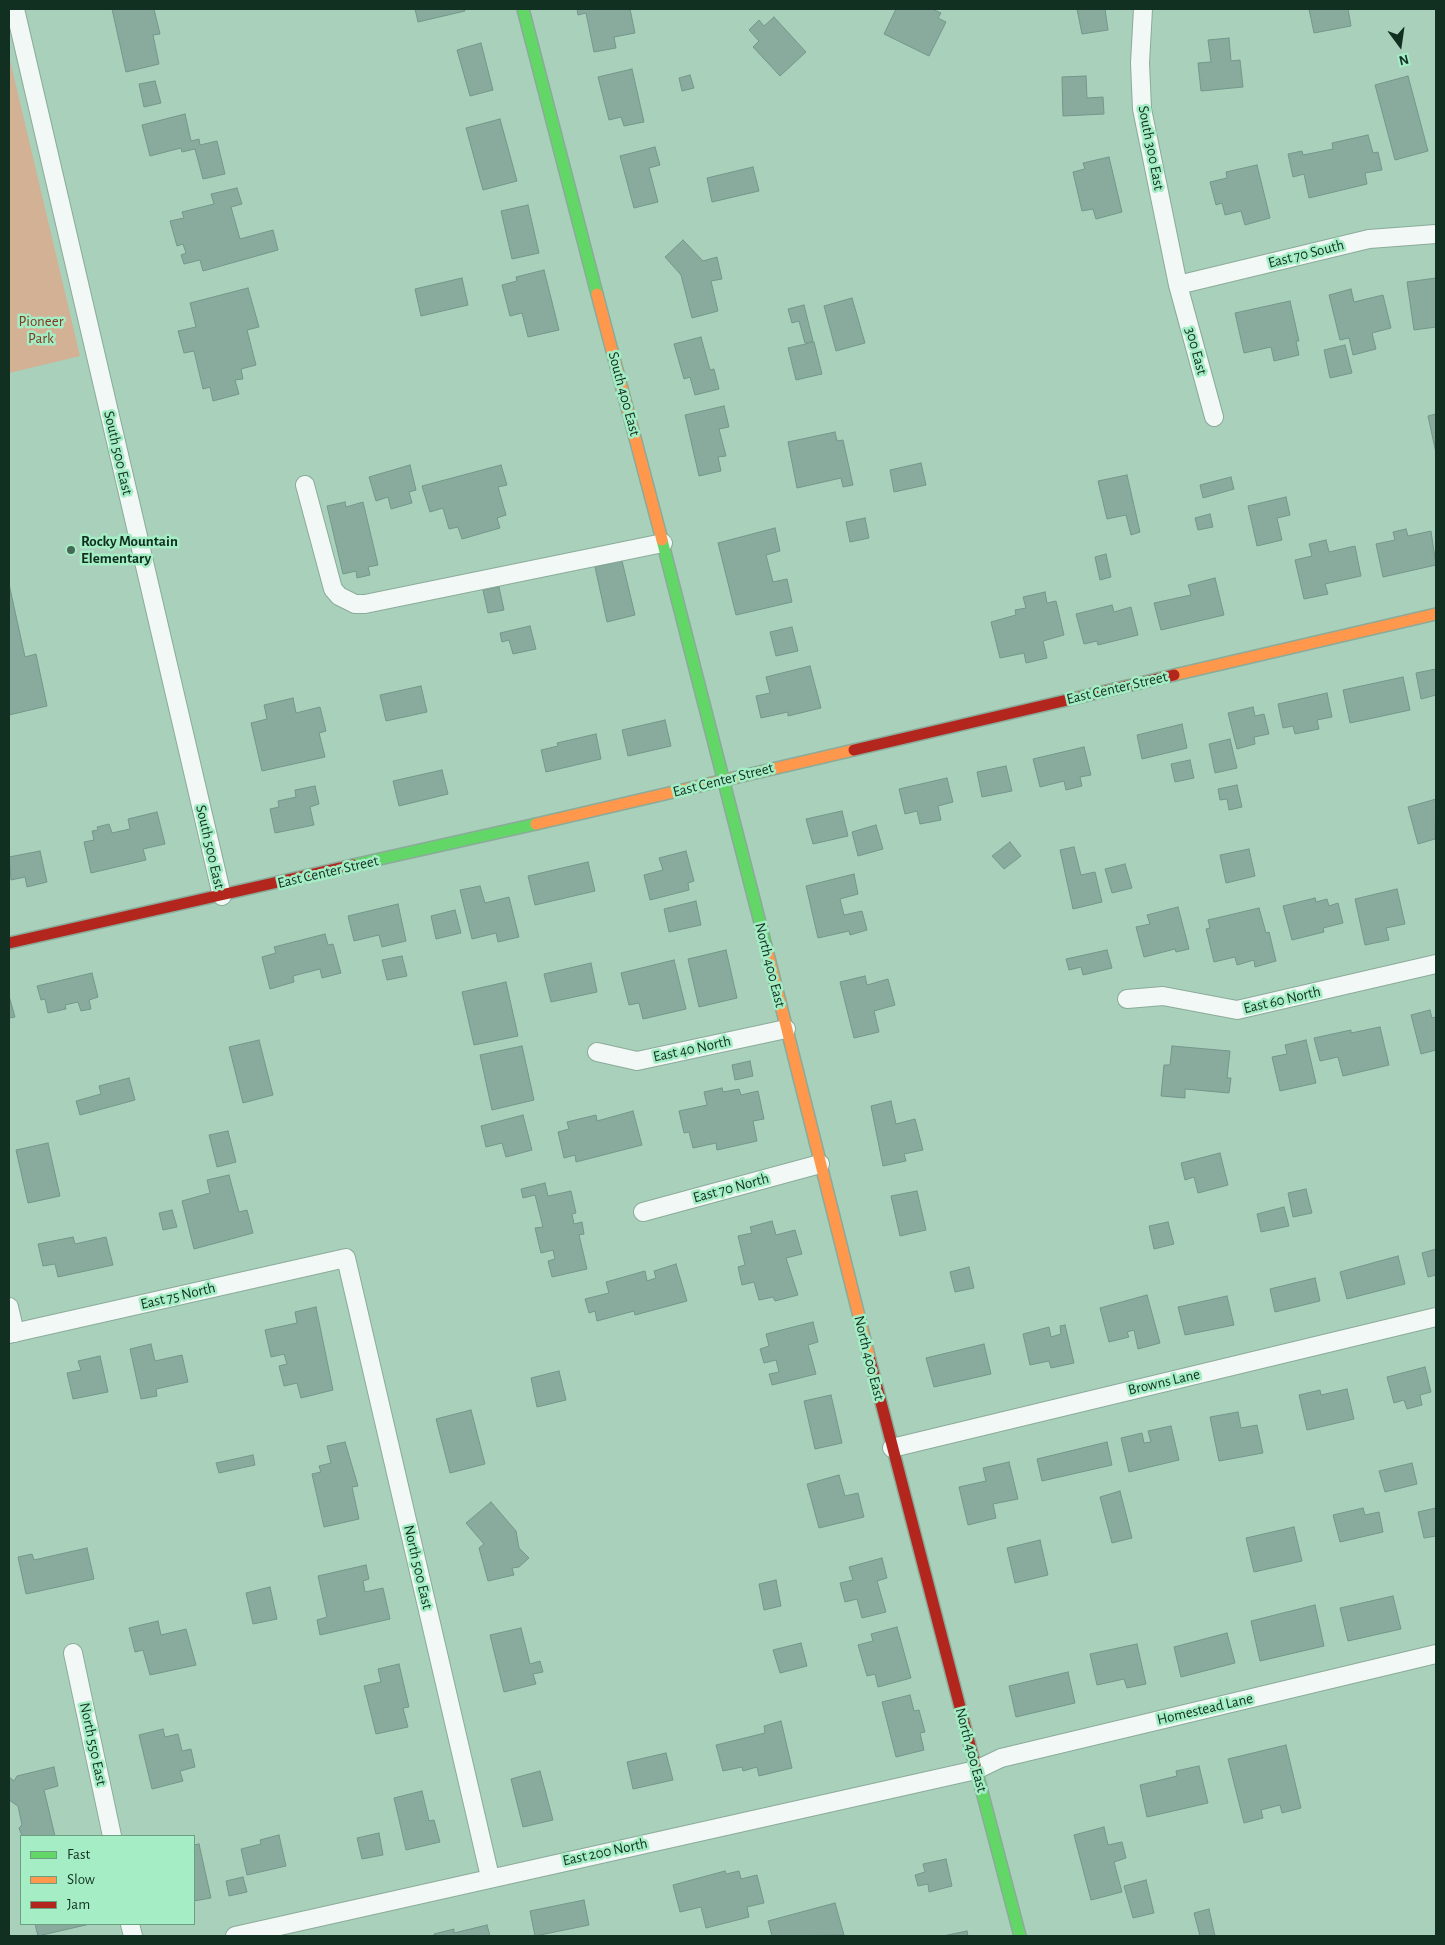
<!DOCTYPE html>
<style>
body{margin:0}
#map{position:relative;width:1445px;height:1945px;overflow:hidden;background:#a8d0ba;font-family:"Alegreya Sans",sans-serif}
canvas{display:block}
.frame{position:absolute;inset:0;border:10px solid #123021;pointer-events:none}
.legend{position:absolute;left:20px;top:1835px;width:175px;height:90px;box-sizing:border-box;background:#a5edc5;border:1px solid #6aa183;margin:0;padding:6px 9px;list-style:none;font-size:15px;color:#123021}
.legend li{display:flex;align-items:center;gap:10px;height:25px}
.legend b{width:25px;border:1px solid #6aa183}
.north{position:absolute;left:1375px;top:20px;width:50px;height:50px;-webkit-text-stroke:4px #a5edc5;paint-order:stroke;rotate:166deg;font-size:14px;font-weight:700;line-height:20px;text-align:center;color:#123021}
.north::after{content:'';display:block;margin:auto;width:18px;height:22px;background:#123021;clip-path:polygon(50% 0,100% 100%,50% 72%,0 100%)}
</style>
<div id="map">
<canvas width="1445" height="1945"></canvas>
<div class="frame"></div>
<ul class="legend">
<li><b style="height:6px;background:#63d668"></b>Fast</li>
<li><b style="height:6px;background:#ff974d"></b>Slow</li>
<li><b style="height:6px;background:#b3261e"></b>Jam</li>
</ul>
<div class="north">N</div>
</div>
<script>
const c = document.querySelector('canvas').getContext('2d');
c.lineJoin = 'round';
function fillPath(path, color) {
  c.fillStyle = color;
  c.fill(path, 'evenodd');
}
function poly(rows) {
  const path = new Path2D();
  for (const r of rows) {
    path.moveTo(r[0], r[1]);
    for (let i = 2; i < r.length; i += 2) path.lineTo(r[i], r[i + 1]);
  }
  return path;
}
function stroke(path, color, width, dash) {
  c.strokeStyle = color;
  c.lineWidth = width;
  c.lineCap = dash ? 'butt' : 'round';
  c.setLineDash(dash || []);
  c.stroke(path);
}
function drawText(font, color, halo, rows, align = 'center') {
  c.font = font + ' "Alegreya Sans",sans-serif';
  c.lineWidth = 5;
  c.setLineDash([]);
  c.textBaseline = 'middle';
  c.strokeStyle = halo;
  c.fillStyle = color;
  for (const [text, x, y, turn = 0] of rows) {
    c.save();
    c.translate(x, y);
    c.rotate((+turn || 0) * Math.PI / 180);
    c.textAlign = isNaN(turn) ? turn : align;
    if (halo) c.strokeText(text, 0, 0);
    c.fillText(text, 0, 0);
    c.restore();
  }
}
fillPath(poly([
 [9,56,80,356,9,373]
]), '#d2b195');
const building = poly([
 [112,9,154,9,160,34,153,35,159,64,126,72,112,9],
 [415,9,464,9,465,11,418,22,415,9],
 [577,9,630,9,635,33,614,37,616,48,594,52,586,13,578,15,577,9],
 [896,9,932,9,941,13,938,18,946,22,929,56,884,34,896,9],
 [1077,9,1105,9,1108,30,1082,34,1077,9],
 [1309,9,1348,9,1351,26,1314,33,1309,9],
 [774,17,806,52,780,76,753,47,759,41,749,30,759,20,764,26,774,17],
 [1229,38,1231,61,1240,60,1243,87,1201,91,1198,63,1211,62,1208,40,1229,38],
 [481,43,493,90,470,96,457,50,481,43],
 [632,69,644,122,624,126,621,117,609,120,598,77,632,69],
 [690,75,694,88,682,91,679,78,690,75],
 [1086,76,1087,98,1103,97,1104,114,1063,116,1062,77,1086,76],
 [1408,76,1428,151,1395,160,1375,85,1408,76],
 [155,81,161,103,144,107,139,84,155,81],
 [185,114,191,141,199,139,200,145,217,141,225,174,203,179,195,149,182,152,181,148,150,156,142,125,185,114],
 [500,119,517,181,483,190,466,128,500,119],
 [1368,135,1373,153,1378,152,1382,170,1365,173,1367,184,1309,198,1304,174,1293,177,1288,154,1302,151,1303,155,1333,149,1332,143,1368,135],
 [655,147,660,165,649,168,658,202,634,208,620,156,655,147],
 [1109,157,1122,212,1096,219,1093,209,1082,211,1073,172,1085,169,1083,163,1109,157],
 [1257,165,1270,218,1245,225,1241,211,1225,215,1222,203,1216,205,1210,182,1227,178,1226,172,1257,165],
 [753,167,759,191,712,202,707,178,753,167],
 [237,188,242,204,231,207,240,239,273,230,278,250,203,271,200,260,184,264,181,255,186,253,183,244,177,246,170,221,184,218,182,212,214,204,211,194,237,188],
 [528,205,539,253,512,259,501,211,528,205],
 [683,240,703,261,717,257,722,279,711,281,718,311,692,318,681,275,665,257,683,240],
 [544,270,559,330,528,337,522,313,510,316,502,285,517,281,516,277,544,270],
 [462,278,468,305,421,316,415,289,462,278],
 [1436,278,1436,327,1414,330,1407,282,1436,278],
 [248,288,259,327,247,330,256,365,241,369,243,379,235,380,239,394,213,401,210,387,203,389,194,351,184,353,178,331,196,327,190,303,248,288],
 [1351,289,1354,302,1383,295,1391,328,1372,333,1376,349,1353,355,1349,338,1340,340,1329,295,1351,289],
 [852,298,865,343,836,351,824,306,852,298],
 [1290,301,1299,341,1296,341,1299,355,1274,361,1271,347,1244,353,1235,313,1290,301],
 [804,305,813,341,805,343,799,321,792,323,788,309,804,305],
 [701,337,710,370,714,369,719,389,695,395,690,377,684,379,674,344,701,337],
 [814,342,822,374,796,380,788,348,814,342],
 [1345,345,1352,373,1330,378,1324,350,1345,345],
 [724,406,729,427,719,429,726,456,718,457,721,471,699,476,685,415,724,406],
 [1436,414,1436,453,1428,416,1436,414],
 [835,432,837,441,843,440,853,485,843,487,841,478,797,488,788,442,835,432],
 [921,463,926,485,894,492,890,470,921,463],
 [410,465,416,490,409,492,412,503,391,509,388,497,376,501,369,477,410,465],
 [501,465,507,485,498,487,506,515,497,518,500,528,462,539,458,527,449,529,443,508,430,512,422,486,501,465],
 [1127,475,1140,532,1131,535,1126,515,1107,519,1098,481,1127,475],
 [1231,477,1234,489,1203,498,1200,485,1231,477],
 [1286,497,1290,515,1277,518,1282,540,1257,546,1248,506,1286,497],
 [345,502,346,507,363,502,378,565,368,567,370,575,357,578,356,571,343,574,327,506,345,502],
 [1210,514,1213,527,1198,530,1195,518,1210,514],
 [865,518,869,538,850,542,846,522,865,518],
 [775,528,780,551,766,555,773,582,787,579,792,602,736,615,718,543,775,528],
 [1406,529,1408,536,1431,531,1436,565,1383,577,1376,544,1395,540,1393,532,1406,529],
 [1326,540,1329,552,1355,546,1361,576,1325,584,1328,594,1304,599,1295,560,1312,556,1309,544,1326,540],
 [1106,554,1111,577,1100,580,1095,557,1106,554],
 [622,561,635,615,607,622,595,567,622,561],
 [1215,578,1224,615,1161,630,1154,603,1191,595,1188,585,1215,578],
 [9,584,25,657,36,654,47,706,9,715,9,584],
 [499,587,504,610,488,613,483,590,499,587],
 [1045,592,1047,603,1056,601,1064,635,1043,641,1047,658,1026,663,1024,653,1000,658,991,622,1016,615,1015,610,1026,608,1023,597,1045,592],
 [1112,605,1114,612,1131,607,1138,635,1098,645,1097,641,1084,644,1076,614,1112,605],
 [530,626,536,649,513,654,509,640,502,642,500,633,530,626],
 [792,627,798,651,776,656,770,632,792,627],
 [810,666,821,708,788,716,788,712,761,718,756,696,770,693,766,677,810,666],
 [1436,669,1436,695,1421,699,1416,673,1436,669],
 [1403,677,1410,710,1350,723,1343,690,1403,677],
 [421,686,427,712,386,721,380,695,421,686],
 [1327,693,1332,717,1317,720,1319,729,1295,734,1293,726,1283,728,1278,704,1327,693],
 [293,698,296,713,320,707,326,731,319,733,325,757,262,771,251,723,267,719,264,705,293,698],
 [1253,707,1255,716,1264,714,1269,734,1254,737,1255,744,1237,749,1228,713,1253,707],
 [665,720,671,746,628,756,622,730,665,720],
 [1182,724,1187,748,1142,759,1137,735,1182,724],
 [596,734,601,759,546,772,541,750,558,746,557,743,596,734],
 [1230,739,1237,768,1215,773,1209,744,1230,739],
 [1084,747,1091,775,1080,777,1082,786,1066,790,1064,781,1040,787,1033,759,1084,747],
 [1190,760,1194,778,1175,782,1171,764,1190,760],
 [1006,766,1012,791,982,797,977,772,1006,766],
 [442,770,448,794,399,806,393,781,442,770],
 [947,778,953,802,938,806,941,820,920,824,917,811,905,814,899,789,947,778],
 [1237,785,1242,807,1229,810,1227,799,1220,800,1218,789,1237,785],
 [315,786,319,804,310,807,314,825,275,833,270,809,279,807,278,801,296,797,295,790,315,786],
 [1436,799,1435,839,1418,844,1408,807,1436,799],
 [842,811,848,836,813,844,806,819,842,811],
 [157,812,165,844,143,849,146,860,91,873,84,842,94,840,92,831,98,830,97,827,109,824,112,833,130,829,128,819,157,812],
 [876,825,883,849,858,856,852,832,876,825],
 [1010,842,1021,856,1004,869,992,856,1010,842],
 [1074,847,1081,875,1095,872,1102,902,1073,909,1060,850,1074,847],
 [1249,849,1255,876,1226,883,1220,855,1249,849],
 [40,851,47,882,27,887,25,877,11,880,9,857,40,851],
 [686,851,694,881,688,883,689,890,650,900,644,875,663,870,659,858,686,851],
 [588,862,595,891,535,905,528,876,588,862],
 [1125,864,1132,888,1112,893,1105,869,1125,864],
 [854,874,858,894,840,899,844,915,862,911,867,930,850,935,849,931,818,938,806,886,854,874],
 [480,886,485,903,509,897,519,937,498,942,496,933,472,939,460,890,480,886],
 [1397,889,1405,924,1386,928,1389,940,1365,945,1355,899,1397,889],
 [1315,898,1316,902,1327,899,1329,906,1338,903,1343,923,1323,928,1324,932,1292,940,1283,906,1315,898],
 [696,901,701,925,669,932,664,909,696,901],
 [398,904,406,941,382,947,379,935,354,941,348,916,398,904],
 [1178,907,1189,949,1176,952,1175,949,1144,957,1136,927,1150,924,1147,915,1178,907],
 [1259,908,1266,933,1269,932,1276,961,1255,967,1254,960,1237,965,1235,957,1214,962,1206,929,1210,928,1208,920,1259,908],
 [455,910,461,933,436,939,431,916,455,910],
 [325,934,328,945,333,944,341,973,322,978,320,969,293,976,294,982,270,989,262,957,276,953,274,947,325,934],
 [726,950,737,998,699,1007,688,959,726,950],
 [1107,950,1112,968,1083,975,1081,967,1069,970,1066,959,1107,950],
 [402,956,407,976,387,980,382,960,402,956],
 [674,960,686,1009,643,1019,639,1003,629,1005,621,973,674,960],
 [591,963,597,992,551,1002,544,974,591,963],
 [92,973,98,997,89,1000,91,1009,81,1011,78,1002,65,1005,66,1009,48,1013,45,999,41,1000,37,986,92,973],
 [865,976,867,985,888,979,895,1005,874,1011,879,1032,854,1038,840,982,865,976],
 [506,982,518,1036,474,1045,462,992,506,982],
 [9,996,15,1017,9,1018,9,996],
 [1430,1010,1432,1018,1436,1017,1436,1050,1421,1054,1411,1015,1430,1010],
 [1380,1027,1389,1065,1343,1076,1338,1057,1320,1061,1314,1038,1351,1030,1351,1033,1380,1027],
 [259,1040,273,1095,243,1103,229,1047,259,1040],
 [1306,1040,1316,1083,1280,1091,1272,1057,1287,1054,1285,1045,1306,1040],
 [522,1046,534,1100,492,1110,480,1055,522,1046],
 [1172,1046,1230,1051,1227,1078,1231,1078,1229,1093,1185,1089,1185,1098,1161,1096,1164,1065,1170,1065,1172,1046],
 [750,1061,753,1076,735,1080,732,1065,750,1061],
 [129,1078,135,1100,80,1115,76,1101,101,1094,99,1086,129,1078],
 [722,1088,723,1092,739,1089,741,1095,758,1091,764,1119,753,1121,757,1141,717,1150,716,1143,693,1148,689,1132,684,1133,679,1111,707,1105,704,1092,722,1088],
 [891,1101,896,1124,915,1119,923,1150,904,1154,906,1161,883,1166,871,1106,891,1101],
 [633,1111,642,1145,576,1162,575,1155,564,1158,558,1132,569,1129,567,1122,596,1115,597,1121,633,1111],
 [523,1115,532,1150,506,1157,502,1143,486,1147,481,1126,523,1115],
 [228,1131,236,1162,217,1167,209,1135,228,1131],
 [48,1143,60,1196,28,1203,16,1150,48,1143],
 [1220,1153,1228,1185,1198,1193,1194,1177,1185,1180,1181,1163,1220,1153],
 [229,1175,239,1212,247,1210,253,1233,194,1249,182,1201,210,1193,207,1180,229,1175],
 [545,1183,548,1196,571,1191,576,1213,572,1214,574,1224,582,1222,584,1234,579,1235,587,1269,552,1277,548,1261,555,1259,553,1250,541,1253,535,1228,543,1227,535,1195,523,1198,521,1189,545,1183],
 [1306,1189,1312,1213,1293,1217,1288,1193,1306,1189],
 [917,1191,926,1230,900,1236,891,1196,917,1191],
 [1284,1207,1289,1226,1261,1232,1257,1214,1284,1207],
 [172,1210,177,1227,163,1230,159,1213,172,1210],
 [772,1221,776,1235,795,1230,802,1254,786,1258,798,1295,775,1301,773,1297,759,1300,754,1282,742,1285,738,1267,745,1265,738,1236,752,1233,750,1227,772,1221],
 [1168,1222,1174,1244,1154,1249,1149,1226,1168,1222],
 [73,1237,75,1244,106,1237,113,1265,58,1277,55,1264,43,1266,38,1244,73,1237],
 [1436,1249,1436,1275,1428,1277,1422,1253,1436,1249],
 [1398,1256,1405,1284,1347,1299,1340,1272,1398,1256],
 [676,1264,687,1301,635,1315,634,1311,597,1321,595,1311,589,1313,585,1299,609,1293,606,1282,645,1271,647,1281,656,1278,654,1271,676,1264],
 [969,1267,974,1288,955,1292,950,1272,969,1267],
 [1315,1278,1320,1301,1275,1312,1270,1289,1315,1278],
 [1147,1295,1160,1343,1138,1349,1134,1330,1127,1332,1129,1337,1109,1342,1100,1308,1147,1295],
 [1227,1296,1234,1325,1185,1335,1178,1307,1227,1296],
 [316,1307,333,1390,301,1398,297,1383,284,1386,279,1366,287,1364,284,1354,271,1357,265,1330,297,1323,295,1312,316,1307],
 [813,1322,818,1342,808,1345,816,1374,772,1385,769,1374,779,1372,776,1360,764,1363,760,1349,769,1346,766,1334,813,1322],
 [1065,1325,1074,1363,1051,1368,1049,1361,1030,1365,1023,1334,1049,1327,1051,1337,1061,1334,1060,1326,1065,1325],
 [151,1344,155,1361,182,1355,188,1382,156,1389,157,1396,141,1399,130,1349,151,1344],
 [984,1344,991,1374,934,1387,926,1358,984,1344],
 [100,1356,108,1392,73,1399,67,1373,81,1370,78,1361,100,1356],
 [1425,1367,1431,1392,1420,1395,1422,1405,1407,1409,1404,1400,1394,1403,1387,1377,1425,1367],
 [559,1371,566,1400,537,1407,531,1378,559,1371],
 [1347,1389,1354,1419,1307,1430,1299,1395,1320,1390,1321,1395,1347,1389],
 [831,1395,842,1443,815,1449,804,1401,831,1395],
 [471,1410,485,1464,450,1473,436,1419,471,1410],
 [1238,1412,1241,1428,1257,1425,1263,1453,1219,1461,1210,1417,1238,1412],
 [1171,1426,1179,1460,1129,1472,1121,1438,1142,1433,1144,1443,1151,1442,1148,1431,1171,1426],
 [345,1442,358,1486,352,1487,359,1519,324,1527,312,1474,321,1472,319,1466,331,1463,327,1446,345,1442],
 [1107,1442,1112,1465,1042,1481,1037,1459,1107,1442],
 [253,1455,255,1465,219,1473,216,1463,253,1455],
 [1009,1462,1018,1499,993,1504,996,1518,968,1525,959,1487,986,1481,983,1468,1009,1462],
 [1412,1463,1417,1484,1385,1492,1379,1471,1412,1463],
 [839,1475,845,1496,858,1493,864,1517,819,1528,807,1484,839,1475],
 [1120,1491,1132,1538,1112,1543,1100,1497,1120,1491],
 [491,1502,516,1531,519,1548,529,1558,519,1567,512,1568,514,1575,488,1581,479,1548,484,1544,466,1523,491,1502],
 [1363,1508,1365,1515,1379,1512,1383,1532,1340,1542,1333,1515,1363,1508],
 [1436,1508,1436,1536,1424,1538,1418,1512,1436,1508],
 [1294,1527,1302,1561,1254,1572,1246,1538,1294,1527],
 [1040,1540,1048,1575,1015,1583,1007,1548,1040,1540],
 [87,1548,94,1579,26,1594,18,1557,32,1554,34,1560,87,1548],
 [882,1558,887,1578,877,1581,886,1612,862,1618,857,1599,845,1602,840,1583,853,1580,849,1567,882,1558],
 [366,1565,369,1579,363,1581,365,1592,383,1588,390,1619,320,1635,317,1620,327,1617,318,1576,366,1565],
 [776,1580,781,1606,764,1610,759,1584,776,1580],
 [270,1587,277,1619,253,1624,246,1593,270,1587],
 [1393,1596,1401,1629,1348,1641,1340,1608,1393,1596],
 [1315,1605,1324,1646,1260,1661,1251,1621,1315,1605],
 [158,1621,161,1635,186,1629,196,1665,150,1675,143,1650,135,1652,129,1628,158,1621],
 [897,1627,911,1678,878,1687,875,1674,867,1676,858,1645,873,1641,871,1634,897,1627],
 [521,1628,530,1664,540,1661,543,1672,533,1674,536,1684,504,1692,490,1635,521,1628],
 [1227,1633,1235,1663,1181,1677,1174,1647,1227,1633],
 [801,1643,807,1666,780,1673,773,1650,801,1643],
 [1137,1644,1146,1684,1127,1688,1124,1679,1097,1685,1090,1654,1137,1644],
 [399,1664,409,1707,403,1708,408,1727,376,1734,364,1686,381,1682,378,1669,399,1664],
 [1068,1672,1075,1703,1016,1717,1009,1686,1068,1672],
 [910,1695,914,1711,919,1710,925,1732,920,1733,924,1750,896,1757,882,1702,910,1695],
 [781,1721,792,1768,759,1776,757,1767,743,1771,742,1767,723,1771,716,1745,765,1733,764,1726,781,1721],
 [163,1729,165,1737,178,1734,182,1751,191,1749,195,1767,180,1771,183,1781,152,1789,139,1735,163,1729],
 [1286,1745,1301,1808,1282,1813,1280,1805,1261,1810,1263,1818,1244,1823,1228,1759,1286,1745],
 [666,1753,673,1780,633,1789,627,1762,666,1753],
 [1199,1766,1208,1803,1147,1817,1140,1785,1177,1776,1176,1771,1199,1766],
 [54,1767,58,1786,44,1790,55,1836,22,1836,19,1828,22,1825,18,1806,9,1800,9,1777,14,1781,17,1776,54,1767],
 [540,1771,553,1820,523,1827,511,1779,540,1771],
 [422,1791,429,1821,434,1820,440,1842,406,1850,394,1798,422,1791],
 [1104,1827,1108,1845,1122,1842,1126,1858,1114,1862,1122,1892,1091,1900,1074,1835,1104,1827],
 [379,1833,383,1855,362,1859,357,1838,379,1833],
 [279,1835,286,1866,247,1875,241,1849,261,1844,260,1840,279,1835],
 [199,1844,211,1898,194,1901,194,1845,199,1844],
 [946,1859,952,1886,929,1892,928,1884,918,1886,915,1875,925,1872,923,1864,946,1859],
 [725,1871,726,1874,739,1871,741,1879,757,1875,764,1903,747,1907,749,1917,706,1928,701,1907,680,1912,673,1885,725,1871],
 [243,1877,247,1892,229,1896,226,1881,243,1877],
 [1146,1880,1154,1913,1133,1918,1124,1886,1146,1880],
 [584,1900,589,1925,535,1936,530,1911,584,1900],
 [835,1903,844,1935,772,1936,768,1921,835,1903],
 [1209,1909,1215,1936,1200,1936,1194,1913,1209,1909],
 [35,1924,90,1924,38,1936,35,1924],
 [487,1925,490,1936,435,1936,434,1934,454,1929,454,1933,487,1925],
 [967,1931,968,1936,943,1936,967,1931]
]);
fillPath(building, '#88ab9e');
stroke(building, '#73978a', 1);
const street = poly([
 [15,9,222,896],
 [1143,9,1140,63,1142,109,1178,285,1214,417],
 [1178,285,1369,239,1436,234],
 [305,485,333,589,339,596,355,604,365,604,663,543],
 [1127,999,1163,996,1237,1010,1436,964],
 [597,1052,637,1061,786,1029],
 [643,1212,820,1164],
 [9,1307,15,1333],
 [9,1334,346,1258,490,1877],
 [892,1448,1436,1317],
 [73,1653,112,1836],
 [130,1924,133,1936],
 [235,1936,976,1770,1001,1758,1436,1654]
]);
const fast = poly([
 [523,9,597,294],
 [662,540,767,950],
 [353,865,536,824],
 [975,1765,1020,1936]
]);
const slow = poly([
 [597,294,662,540],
 [1174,675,1436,614],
 [536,824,854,750],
 [767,950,870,1360]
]);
const jam = poly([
 [854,750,1174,675],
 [9,943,353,865],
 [870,1360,975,1765]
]);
stroke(street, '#8bab9a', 20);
stroke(fast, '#8bab9a', 14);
stroke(slow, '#8bab9a', 14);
stroke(jam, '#8bab9a', 14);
stroke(street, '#f2f8f5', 18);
stroke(fast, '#63d668', 11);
stroke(slow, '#ff974d', 11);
stroke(jam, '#b3261e', 11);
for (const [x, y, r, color] of [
 [71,550,5,"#466857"]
]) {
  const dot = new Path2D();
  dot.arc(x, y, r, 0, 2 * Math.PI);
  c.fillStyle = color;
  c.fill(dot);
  stroke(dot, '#a5edc5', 2);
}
drawText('15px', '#123021', '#a5edc5', [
 ["South 300 East",1151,148,79],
 ["East 70 South",1306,254,-14],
 ["300 East",1196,351,75],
 ["South 400 East",624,394,75],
 ["South 500 East",118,453,77],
 ["East Center Street",1117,688,-13],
 ["East Center Street",723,780,-14],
 ["South 500 East",210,847,77],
 ["East Center Street",328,872,-13],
 ["North 400 East",770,965,76],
 ["East 60 North",1282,1000,-13],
 ["East 40 North",692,1049,-12],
 ["East 70 North",731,1188,-15],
 ["East 75 North",178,1296,-13],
 ["North 400 East",869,1358,76],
 ["Browns Lane",1164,1382,-13],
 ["North 500 East",418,1567,77],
 ["Homestead Lane",1205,1709,-13],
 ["North 550 East",93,1744,78],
 ["North 400 East",971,1750,75],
 ["East 200 North",605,1852,-12]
]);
drawText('15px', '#80391f', '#a5edc5', [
 ["Pioneer",41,321],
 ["Park",41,338]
]);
drawText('bold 15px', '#123021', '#a5edc5', [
 ["Rocky Mountain",81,541],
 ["Elementary",81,558]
], 'left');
</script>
